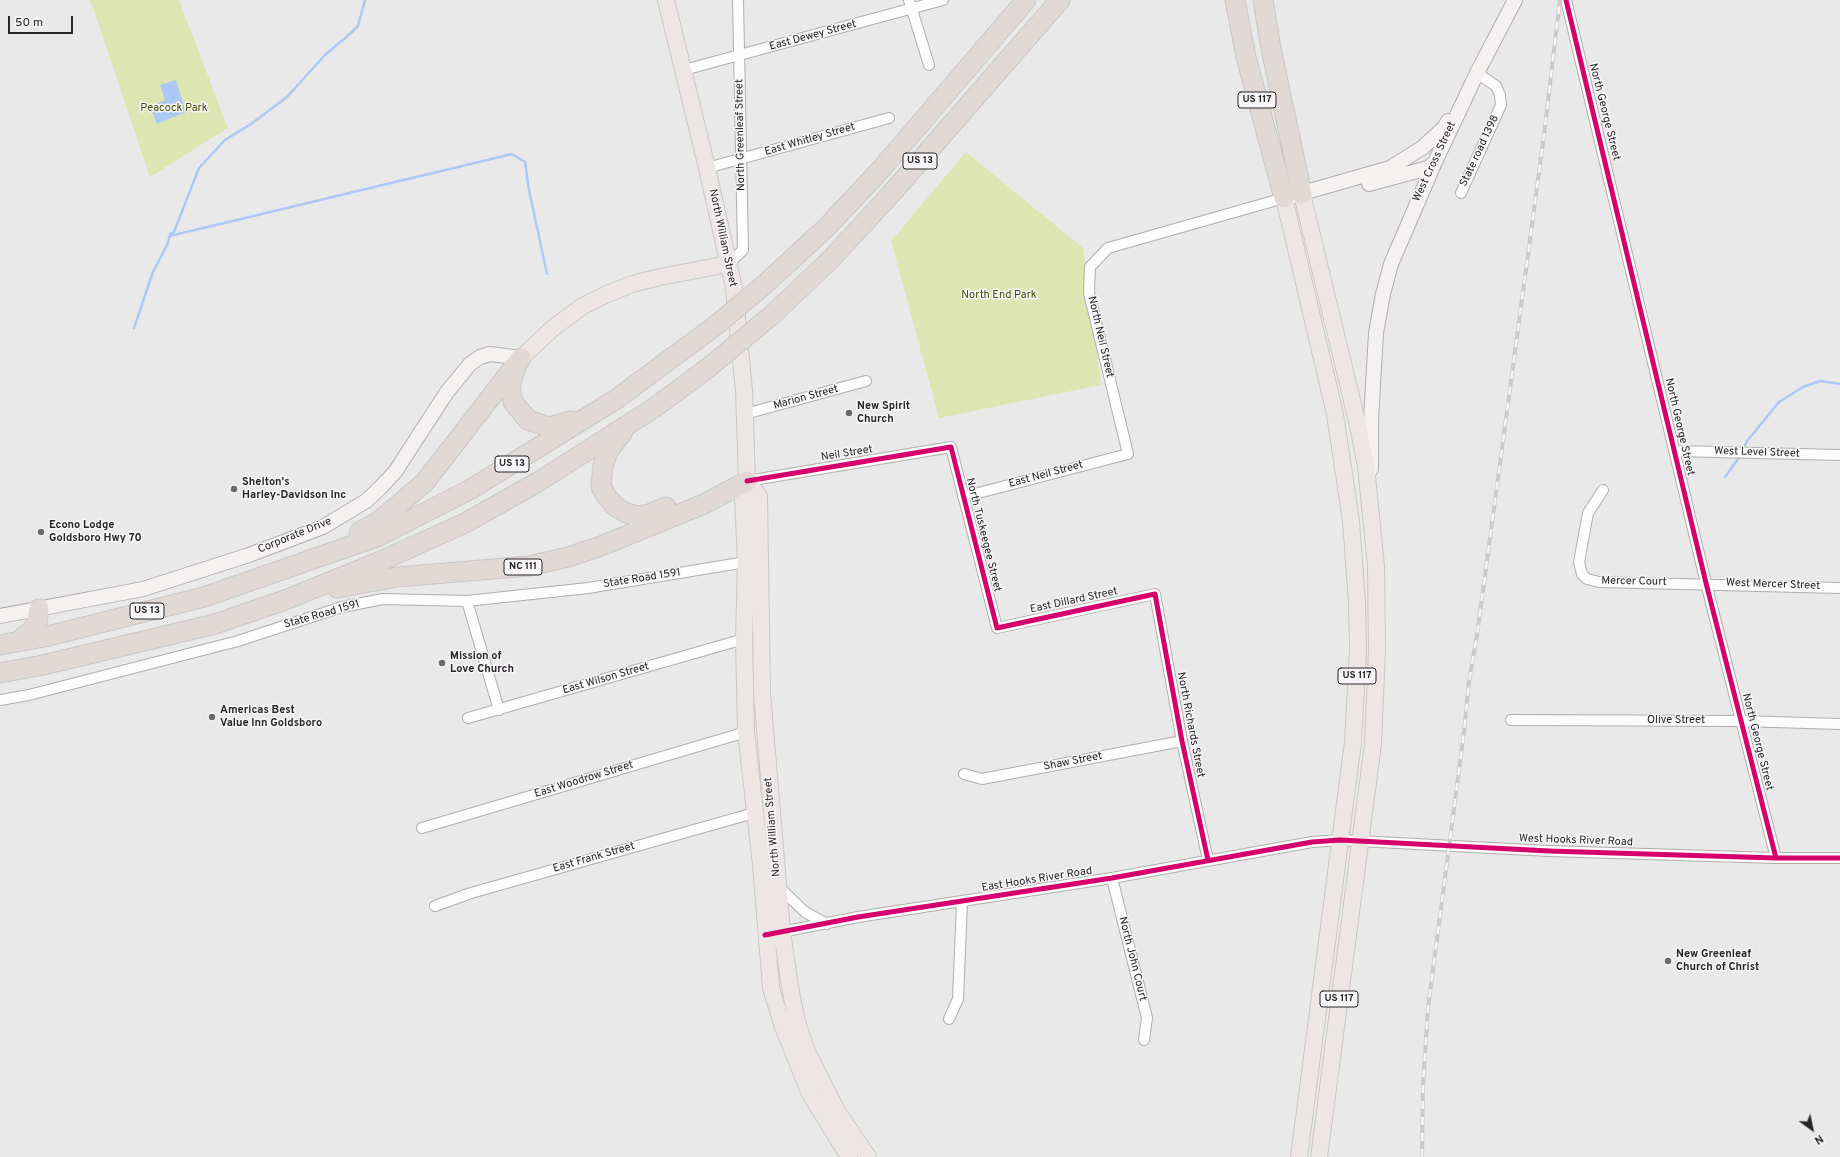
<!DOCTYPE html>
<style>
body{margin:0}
#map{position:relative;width:1840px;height:1157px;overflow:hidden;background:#eae9ea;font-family:Overpass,sans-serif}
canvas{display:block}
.north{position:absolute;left:1792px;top:1109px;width:40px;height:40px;-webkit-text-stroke:3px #f8f5f9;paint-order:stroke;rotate:147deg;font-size:11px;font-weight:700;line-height:16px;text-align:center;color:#272627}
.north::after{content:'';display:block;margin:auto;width:14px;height:18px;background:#272627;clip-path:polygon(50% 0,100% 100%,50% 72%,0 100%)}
.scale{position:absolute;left:8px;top:16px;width:65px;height:18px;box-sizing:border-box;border:2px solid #272627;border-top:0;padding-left:5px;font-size:12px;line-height:14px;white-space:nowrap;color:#272627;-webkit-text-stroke:3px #f8f5f9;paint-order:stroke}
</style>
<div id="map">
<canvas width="1840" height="1157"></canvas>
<div class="north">N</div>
<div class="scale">50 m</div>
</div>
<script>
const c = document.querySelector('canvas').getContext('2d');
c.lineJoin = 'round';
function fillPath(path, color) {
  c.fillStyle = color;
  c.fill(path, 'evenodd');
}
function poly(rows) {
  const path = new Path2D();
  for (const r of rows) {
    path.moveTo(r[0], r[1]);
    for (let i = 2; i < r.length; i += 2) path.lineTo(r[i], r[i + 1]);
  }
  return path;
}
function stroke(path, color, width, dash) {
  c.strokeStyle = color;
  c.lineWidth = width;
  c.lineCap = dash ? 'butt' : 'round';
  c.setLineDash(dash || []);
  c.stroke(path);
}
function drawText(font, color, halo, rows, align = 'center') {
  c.font = font + ' Overpass,sans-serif';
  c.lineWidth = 3;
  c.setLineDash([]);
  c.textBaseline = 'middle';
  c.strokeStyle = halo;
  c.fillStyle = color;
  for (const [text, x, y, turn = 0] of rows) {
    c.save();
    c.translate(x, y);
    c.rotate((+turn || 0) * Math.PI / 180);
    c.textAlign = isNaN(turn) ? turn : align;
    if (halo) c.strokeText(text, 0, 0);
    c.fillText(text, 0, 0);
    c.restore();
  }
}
fillPath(poly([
 [89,0,179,0,228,128,150,177,92,5],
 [966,152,1083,248,1101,385,939,418,891,241]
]), '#dde6b2');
fillPath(poly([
 [176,80,186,112,157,124,150,107,165,100,160,85]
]), '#acc9f5');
stroke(poly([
 [170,236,512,154,525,162,529,190,547,274],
 [134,328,153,272,168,243,170,234,174,232,199,168,225,140,251,124,287,97,325,55,351,33,358,26,365,0],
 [1743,450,1747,441,1779,402,1803,387,1820,381,1840,384],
 [1725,477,1740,456]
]), '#acc9f5', 2.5);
const street = poly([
 [909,0,929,65],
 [1566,0,1706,583,1776,858],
 [684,70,943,0],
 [707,168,889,118],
 [1461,193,1501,105,1500,95,1496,86,1477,73],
 [728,264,743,250,738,0],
 [745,414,866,381],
 [1675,451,1840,455],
 [747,481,951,447,997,628,1155,594,1182,741,1208,860],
 [1603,490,1588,513,1579,562,1582,574,1587,579,1599,582,1840,588],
 [963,497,1128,454,1089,293,1090,267,1108,248,1284,198],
 [467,601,499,710],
 [0,700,29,695,238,641,342,607,383,599,467,601,588,588,746,562],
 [468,718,744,639],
 [1511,720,1741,721,1840,724],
 [964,774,982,779,1182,741],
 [422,828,746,732],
 [1112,878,1147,1018,1144,1040],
 [779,887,805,912,827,924],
 [435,906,471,893,754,813],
 [776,933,858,917,1112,878,1312,842,1340,840,1549,851,1776,858,1840,858],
 [949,1019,958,999,962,902]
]);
const secondary = poly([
 [1369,184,1428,168,1435,162],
 [1292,196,1390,168,1422,148,1444,128,1448,121],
 [1371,469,1371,420,1376,333,1383,294,1391,264,1435,162,1477,73,1515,0],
 [0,616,143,589,249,555,323,527,366,501,380,488,395,472,447,392,470,364,480,357,490,354,521,358]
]);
const primary = poly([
 [666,0,707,168,734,288,744,390,747,481,743,497,746,562,744,639,746,732,761,865,771,988,783,1027,810,1094,849,1157],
 [1302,194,1357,421,1366,466,1376,566,1377,650,1373,744,1319,1157],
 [1284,198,1335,414,1351,521,1357,603,1358,649,1353,742,1299,1157],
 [521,358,553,328,583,306,605,295,632,284,660,277,728,264],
 [747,481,759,496,762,693,782,932,790,987,797,1022,807,1052,837,1111,868,1157]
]);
const highway = poly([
 [1235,0,1246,57,1284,198],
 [1263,0,1271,49,1302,194],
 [764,285,827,227,882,168,1026,0],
 [772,315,831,259,891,194,1060,0],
 [516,368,512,378,510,389,513,402,528,420,549,427,571,421],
 [623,432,609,450,603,465,601,487,607,497,616,507,626,513,637,516,649,514,666,507],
 [359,532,378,522,425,482,521,358],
 [337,588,397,577,529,566,568,557,601,546,704,504,747,481],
 [19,641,33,629,37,622,39,609],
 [0,645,44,637,204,597,379,536,471,489,615,400,715,326],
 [0,673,43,665,215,624,285,600,381,561,465,523,538,482,654,408,708,368]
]);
stroke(street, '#afaeaf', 12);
stroke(secondary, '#afaeaf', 16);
stroke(primary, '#c8c7c8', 18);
stroke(highway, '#c8c7c8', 21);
stroke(street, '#fcfcfc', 10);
stroke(secondary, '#f4f1f0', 14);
stroke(primary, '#ede6e4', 16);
stroke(highway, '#e2d8d5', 19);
const rail = poly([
 [1422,1157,1423,1085,1428,1008,1464,732,1469,681,1477,635,1544,135,1560,0]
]);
stroke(rail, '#cbcacb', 4);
stroke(rail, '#f8f5f9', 2.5, [8]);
const highwayBridge = poly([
 [715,326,764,285],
 [708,368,772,315]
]);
stroke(highwayBridge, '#c8c7c8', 21, []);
stroke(highwayBridge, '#e2d8d5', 19);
stroke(poly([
 [1566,0,1706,583,1776,858],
 [747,481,951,447,997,628,1155,594,1182,741,1208,860],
 [765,935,858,917,1112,878,1312,842,1340,840,1549,851,1776,858,1840,858]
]), '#d6006c', 5);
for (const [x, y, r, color] of [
 [849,413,4,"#6b6a6b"],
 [234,489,4,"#6b6a6b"],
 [41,532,4,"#6b6a6b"],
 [442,663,4,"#6b6a6b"],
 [212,717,4,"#6b6a6b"],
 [1668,961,4,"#6b6a6b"]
]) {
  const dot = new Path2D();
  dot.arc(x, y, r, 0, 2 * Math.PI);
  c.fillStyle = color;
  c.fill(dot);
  stroke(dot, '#f8f5f9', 1.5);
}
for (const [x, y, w] of [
 [1257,100,38],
 [920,161,34],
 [512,464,34],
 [523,567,38],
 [147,611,34],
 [1357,676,38],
 [1339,999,38]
]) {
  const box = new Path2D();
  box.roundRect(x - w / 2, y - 8, w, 16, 3);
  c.fillStyle = '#f8f5f9';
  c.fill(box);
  stroke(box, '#272627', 1);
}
drawText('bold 10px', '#272627', null, [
 ["US 117",1257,100],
 ["US 13",920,161],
 ["US 13",512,464],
 ["NC 111",523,567],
 ["US 13",147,611],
 ["US 117",1357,676],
 ["US 117",1339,999]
]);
drawText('11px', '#272627', '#f8f5f9', [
 ["East Dewey Street",813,36,-15],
 ["North George Street",1604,112,76],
 ["North Greenleaf Street",741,135,-91],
 ["East Whitley Street",810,140,-16],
 ["State road 1398",1480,151,-65],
 ["West Cross Street",1435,162,-65],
 ["North William Street",722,238,78],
 ["North Neil Street",1100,337,77],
 ["Marion Street",806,398,-15],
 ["North George Street",1679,427,77],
 ["West Level Street",1757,453,2],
 ["Neil Street",847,454,-9],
 ["East Neil Street",1046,475,-15],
 ["North Tuskeegee Street",983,535,76],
 ["Corporate Drive",295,536,-22],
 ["State Road 1591",642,579,-9],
 ["Mercer Court",1634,582,1],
 ["West Mercer Street",1773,585,2],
 ["East Dillard Street",1074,601,-12],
 ["State Road 1591",322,615,-16],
 ["East Wilson Street",606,679,-16],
 ["Olive Street",1676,721],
 ["North Richards Street",1190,725,79],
 ["North George Street",1757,742,76],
 ["Shaw Street",1073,762,-11],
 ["East Woodrow Street",584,780,-17],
 ["North William Street",773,827,-95],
 ["West Hooks River Road",1576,841,2],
 ["East Frank Street",594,858,-16],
 ["East Hooks River Road",1037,880,-9],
 ["North John Court",1132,959,76]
]);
drawText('11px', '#454f01', '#f8f5f9', [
 ["Peacock Park",174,109],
 ["North End Park",999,296]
]);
drawText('bold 11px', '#272627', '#f8f5f9', [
 ["New Spirit",857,407],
 ["Church",857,420],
 ["Shelton's",242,483],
 ["Harley-Davidson Inc",242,496],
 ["Econo Lodge",49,526],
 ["Goldsboro Hwy 70",49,539],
 ["Mission of",450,657],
 ["Love Church",450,670],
 ["Americas Best",220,711],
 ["Value Inn Goldsboro",220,724],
 ["New Greenleaf",1676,955],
 ["Church of Christ",1676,968]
], 'left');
</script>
